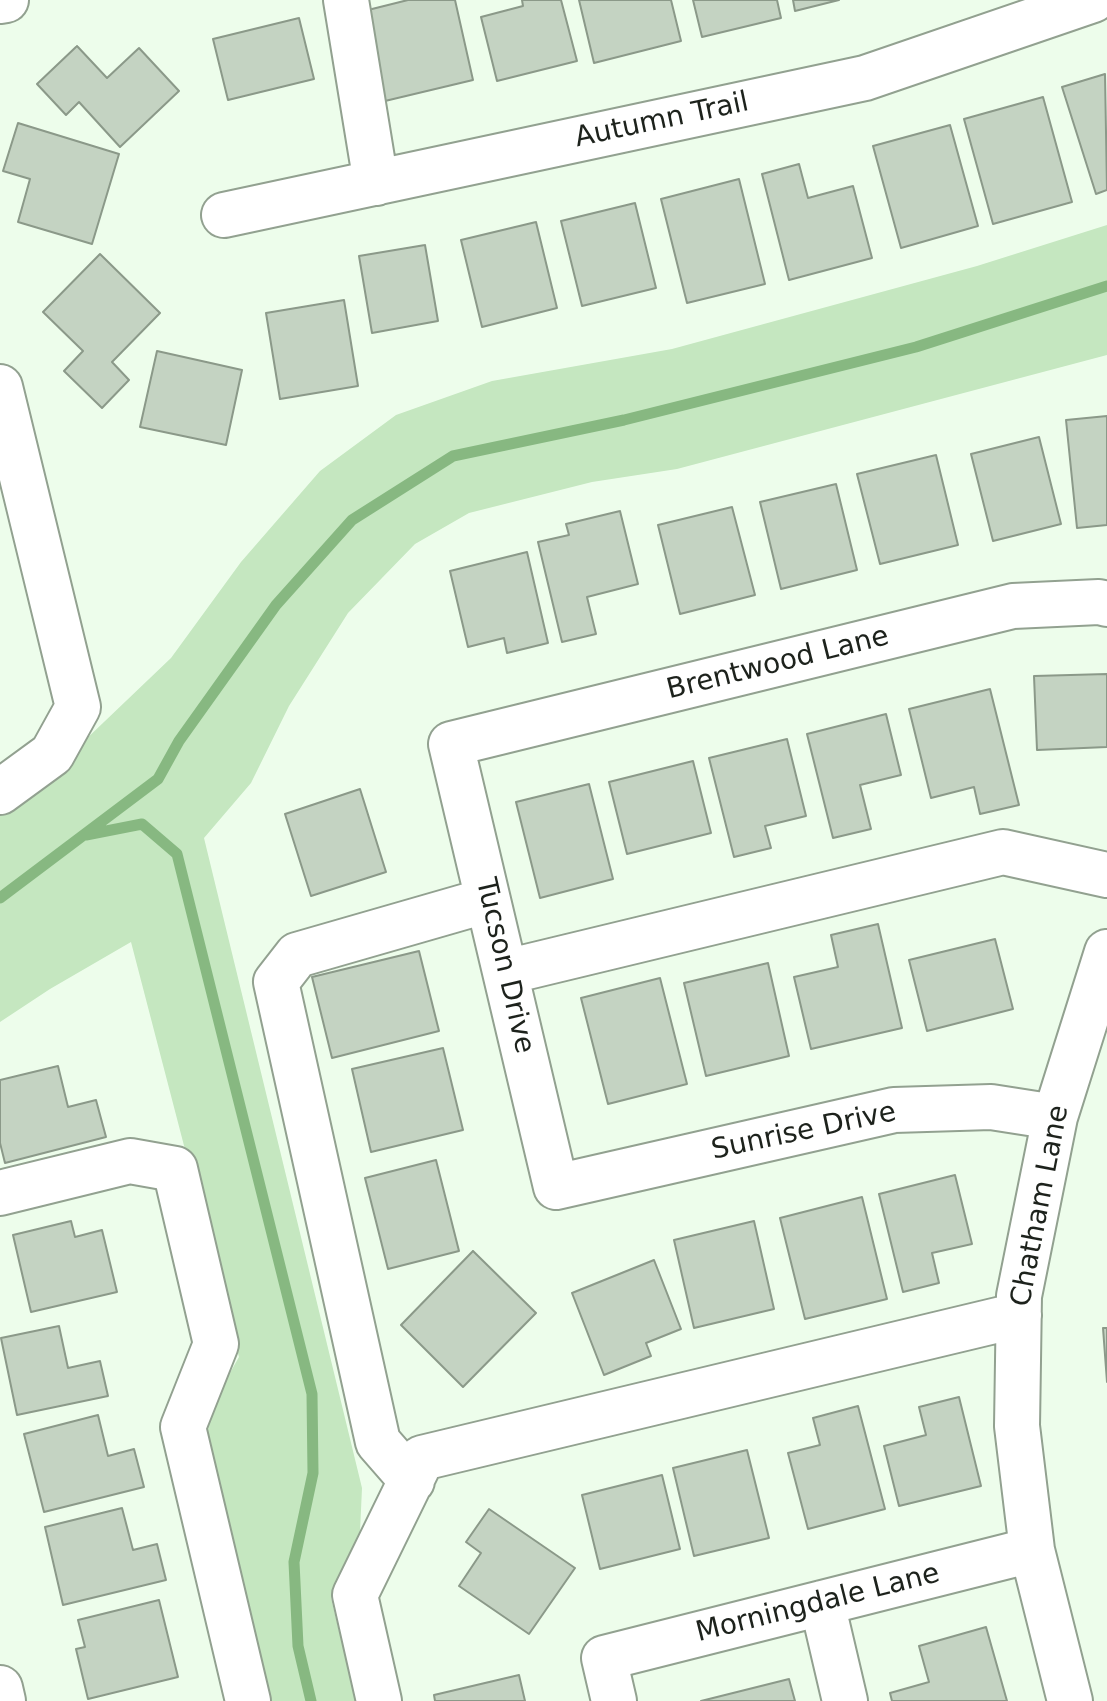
<!DOCTYPE html>
<style>
body{margin:0}
canvas{display:block;background:#edfdeb}
</style>
<canvas width="1107" height="1701"></canvas>
<script>
const c = document.querySelector('canvas').getContext('2d');
c.lineJoin = 'round';
function fillPath(path, color) {
  c.fillStyle = color;
  c.fill(path, 'evenodd');
}
function poly(rows) {
  const path = new Path2D();
  for (const r of rows) {
    path.moveTo(r[0], r[1]);
    for (let i = 2; i < r.length; i += 2) path.lineTo(r[i], r[i + 1]);
  }
  return path;
}
function stroke(path, color, width, dash) {
  c.strokeStyle = color;
  c.lineWidth = width;
  c.lineCap = dash ? 'butt' : 'round';
  c.setLineDash(dash || []);
  c.stroke(path);
}
function drawText(font, color, halo, rows, align = 'center') {
  c.font = font + ' "DejaVu Sans",sans-serif';
  c.lineWidth = 6;
  c.setLineDash([]);
  c.textBaseline = 'middle';
  c.strokeStyle = halo;
  c.fillStyle = color;
  for (const [text, x, y, turn = 0] of rows) {
    c.save();
    c.translate(x, y);
    c.rotate((+turn || 0) * Math.PI / 180);
    c.textAlign = isNaN(turn) ? turn : align;
    if (halo) c.strokeText(text, 0, 0);
    c.fillText(text, 0, 0);
    c.restore();
  }
}
fillPath(poly([
 [1107,225,1107,355,677,469,592,482,469,513,415,544,348,613,289,706,251,783,204,838,362,1488,360,1532,331,1598,356,1701,261,1701,206,1472,207,1413,239,1357,131,942,50,989,0,1022,0,803,82,743,171,658,241,562,320,471,396,415,492,381,672,349,977,266]
]), '#c5e7c0');
stroke(poly([
 [86,835,142,824,177,854,312,1394,313,1473,294,1562,298,1646,311,1701],
 [0,898,158,779,179,741,276,605,352,520,453,456,624,420,916,347,1107,286]
]), '#87b881', 11);
const building = poly([
 [408,0,455,0,473,80,385,101,364,11,408,0],
 [522,0,561,0,577,61,497,81,481,17,523,6,522,0],
 [579,0,671,0,681,41,594,63,579,0],
 [693,0,777,0,781,18,702,37,693,0],
 [793,0,839,0,795,11,793,0],
 [299,18,314,79,228,100,213,39,299,18],
 [77,46,107,78,139,48,179,91,120,147,79,102,66,115,37,84,77,46],
 [1105,74,1107,190,1096,194,1062,87,1105,74],
 [1043,97,1072,202,993,224,964,119,1043,97],
 [18,123,119,154,92,244,18,222,30,179,3,171,18,123],
 [950,125,978,226,901,248,873,146,950,125],
 [799,164,808,198,853,186,872,258,789,280,762,174,799,164],
 [739,179,765,284,687,303,661,199,739,179],
 [635,203,656,288,582,306,561,221,635,203],
 [536,222,557,308,482,327,461,240,536,222],
 [425,245,438,321,372,333,359,256,425,245],
 [100,254,160,313,112,362,129,380,102,408,64,371,83,351,43,312,100,254],
 [344,300,358,386,280,399,266,313,344,300],
 [157,351,242,370,226,445,140,427,157,351],
 [1107,416,1107,525,1077,528,1066,420,1107,416],
 [1039,437,1061,524,993,541,971,454,1039,437],
 [936,455,958,545,880,564,857,474,936,455],
 [836,484,857,570,781,589,760,502,836,484],
 [732,507,755,595,680,614,658,525,732,507],
 [620,511,638,584,587,597,596,634,562,642,538,542,569,535,566,524,620,511],
 [527,552,548,643,507,653,504,638,468,647,450,571,527,552],
 [1107,674,1107,747,1037,750,1034,676,1107,674],
 [990,689,1019,805,980,814,974,787,931,798,909,709,990,689],
 [886,714,901,775,860,785,871,829,833,838,807,734,886,714],
 [787,739,806,816,765,826,771,848,734,857,709,758,787,739],
 [693,761,711,833,627,854,609,782,693,761],
 [589,784,613,879,540,898,516,802,589,784],
 [360,789,386,872,311,896,285,814,360,789],
 [878,924,902,1028,811,1049,794,977,838,967,831,935,878,924],
 [995,939,1013,1009,927,1031,909,960,995,939],
 [419,951,439,1031,332,1058,312,977,419,951],
 [768,963,789,1056,706,1076,684,983,768,963],
 [660,978,687,1084,608,1104,581,998,660,978],
 [443,1048,463,1130,371,1152,352,1069,443,1048],
 [58,1066,68,1107,96,1100,106,1137,5,1163,0,1143,0,1080,58,1066],
 [436,1160,459,1251,388,1269,365,1178,436,1160],
 [955,1175,972,1244,932,1253,939,1283,903,1292,879,1194,955,1175],
 [862,1197,887,1299,805,1319,780,1218,862,1197],
 [71,1221,75,1237,102,1230,117,1292,31,1312,13,1235,71,1221],
 [754,1221,774,1309,694,1328,674,1240,754,1221],
 [473,1251,536,1313,463,1387,401,1325,473,1251],
 [654,1260,681,1329,646,1343,651,1356,604,1375,572,1293,654,1260],
 [59,1326,68,1368,100,1361,108,1396,17,1415,1,1338,59,1326],
 [1103,1328,1107,1328,1107,1382,1103,1328],
 [959,1397,981,1486,899,1506,884,1446,926,1435,919,1407,959,1397],
 [858,1406,885,1509,808,1529,788,1453,820,1445,813,1418,858,1406],
 [98,1415,108,1456,134,1449,144,1487,44,1512,24,1434,98,1415],
 [747,1450,769,1538,694,1556,673,1468,747,1450],
 [662,1475,680,1549,600,1569,582,1495,662,1475],
 [122,1508,133,1550,157,1544,166,1580,63,1605,45,1527,122,1508],
 [489,1509,575,1568,529,1634,459,1586,481,1553,466,1542,489,1509],
 [159,1600,178,1677,88,1699,76,1649,85,1647,78,1620,159,1600],
 [986,1627,1007,1701,892,1701,890,1693,929,1682,919,1646,986,1627],
 [519,1675,525,1701,435,1701,434,1695,519,1675],
 [789,1679,795,1701,701,1701,789,1679]
]);
fillPath(building, '#c4d3c2');
stroke(building, '#8b9989', 2);
const minor = poly([
 [346,0,376,183],
 [0,1,6,0],
 [224,215,865,78,1093,0],
 [0,387,78,707,52,754,0,792],
 [506,972,1003,852,1107,875],
 [1055,1117,991,1107,894,1110,556,1187,451,744,1013,606,1099,602,1107,604],
 [0,1193,130,1161,175,1169,216,1344,183,1427,248,1701],
 [412,1481,378,1442,276,982,297,955,488,900],
 [822,1603,845,1701],
 [0,1688,3,1701],
 [379,1701,355,1595,422,1458,1019,1315],
 [614,1701,604,1658,1032,1550],
 [1070,1701,1032,1550,1017,1426,1019,1296,1055,1117,1107,952]
]);
stroke(minor, '#92a190', 48);
stroke(minor, '#fff', 44);
drawText('28px', '#1d221c', '#fff', [
 ["Autumn Trail",662,121,-12],
 ["Brentwood Lane",778,664,-14],
 ["Tucson Drive",504,966,77],
 ["Sunrise Drive",804,1132,-12],
 ["Chatham Lane",1041,1206,-79],
 ["Morningdale Lane",818,1604,-14]
]);
</script>
